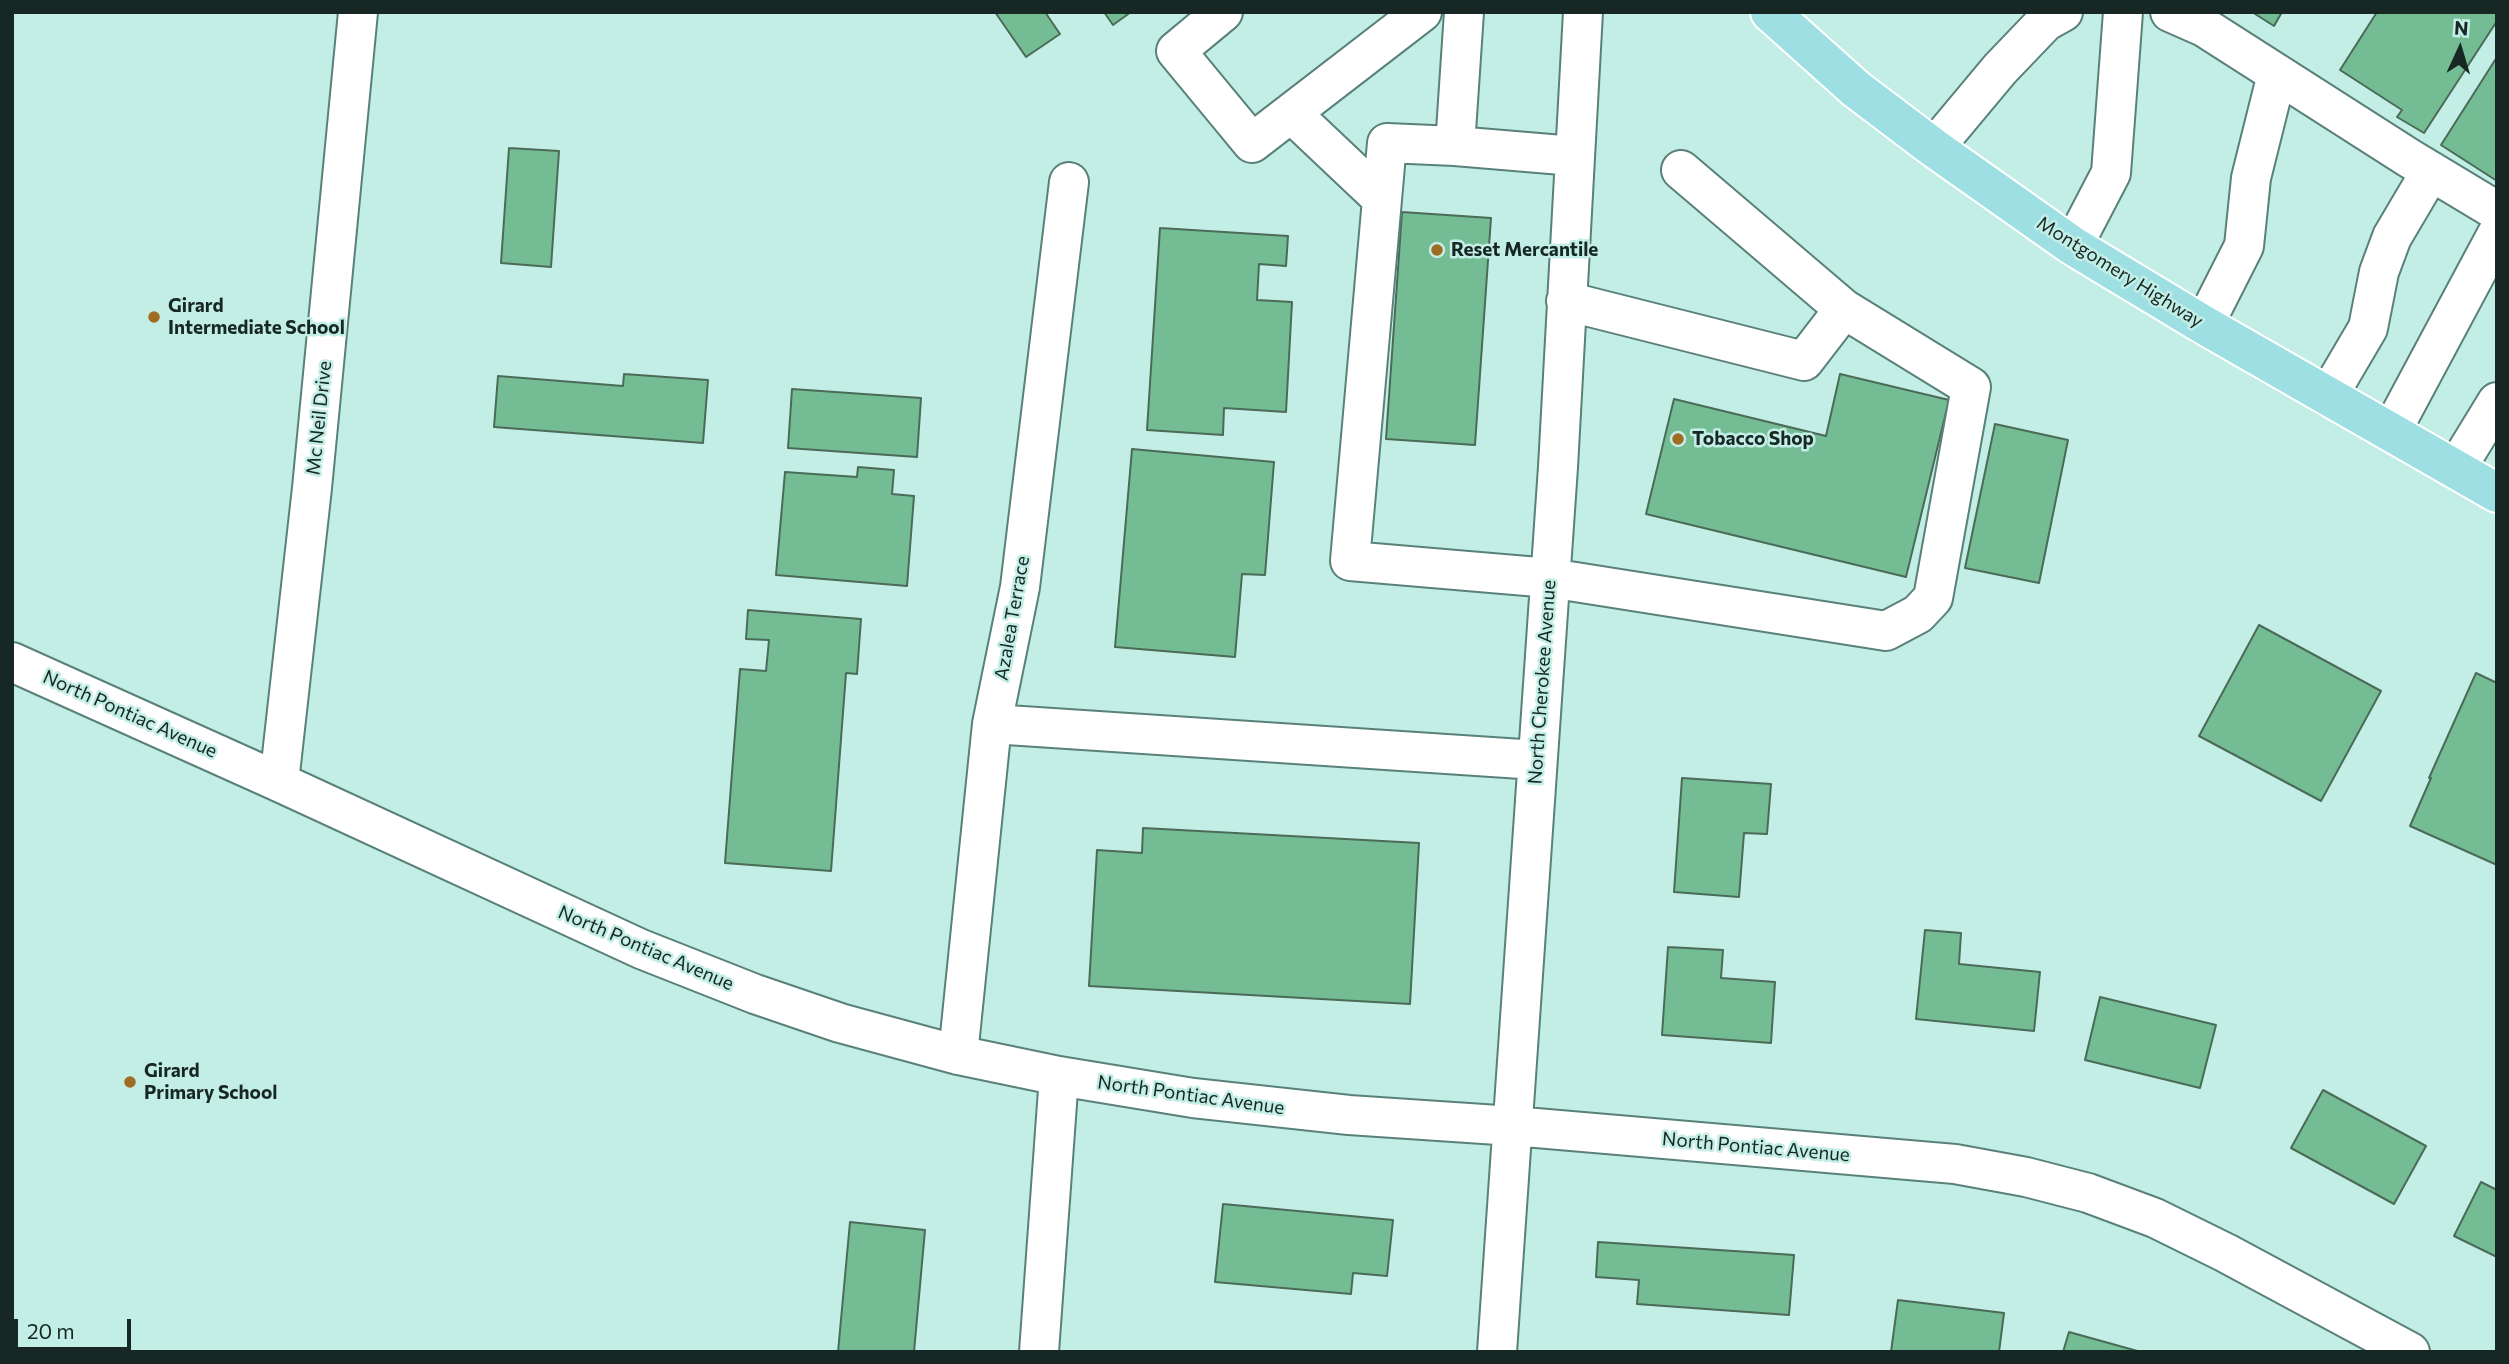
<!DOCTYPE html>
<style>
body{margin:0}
#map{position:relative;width:2509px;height:1364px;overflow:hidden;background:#c3eee5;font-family:Commissioner,sans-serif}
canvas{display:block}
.frame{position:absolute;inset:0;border:14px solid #172724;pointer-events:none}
.north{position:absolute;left:2425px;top:14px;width:70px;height:70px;-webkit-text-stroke:5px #c3eee5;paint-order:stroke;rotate:4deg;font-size:19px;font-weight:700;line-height:28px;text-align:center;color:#172724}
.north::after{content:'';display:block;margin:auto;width:24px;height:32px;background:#172724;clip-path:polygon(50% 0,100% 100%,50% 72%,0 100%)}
.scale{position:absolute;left:14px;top:1319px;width:117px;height:32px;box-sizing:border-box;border:4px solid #172724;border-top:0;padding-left:9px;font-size:21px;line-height:24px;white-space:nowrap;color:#172724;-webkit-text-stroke:5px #c3eee5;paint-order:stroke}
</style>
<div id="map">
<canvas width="2509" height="1364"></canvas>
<div class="frame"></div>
<div class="north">N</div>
<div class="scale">20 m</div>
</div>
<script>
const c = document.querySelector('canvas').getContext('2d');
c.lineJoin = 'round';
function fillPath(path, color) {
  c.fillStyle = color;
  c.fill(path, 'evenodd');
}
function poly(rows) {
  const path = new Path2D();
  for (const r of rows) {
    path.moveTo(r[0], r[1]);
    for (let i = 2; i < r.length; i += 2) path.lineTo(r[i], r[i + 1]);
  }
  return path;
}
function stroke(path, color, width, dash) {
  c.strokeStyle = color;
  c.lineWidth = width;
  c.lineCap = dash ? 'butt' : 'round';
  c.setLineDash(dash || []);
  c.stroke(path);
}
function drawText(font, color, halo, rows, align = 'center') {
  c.font = font + ' Commissioner,sans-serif';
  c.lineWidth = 5;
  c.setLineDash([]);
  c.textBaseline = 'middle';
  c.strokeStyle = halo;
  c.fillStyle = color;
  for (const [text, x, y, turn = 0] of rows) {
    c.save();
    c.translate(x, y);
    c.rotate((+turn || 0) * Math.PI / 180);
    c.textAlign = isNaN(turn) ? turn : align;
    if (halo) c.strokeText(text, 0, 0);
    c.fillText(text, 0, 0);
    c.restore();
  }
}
const building = poly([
 [995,12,1045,12,1060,34,1026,57,995,12],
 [1104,12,1131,12,1113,25,1104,12],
 [2252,12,2282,12,2274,26,2252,12],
 [2377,12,2497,12,2497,21,2424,133,2397,117,2402,110,2340,70,2377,12],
 [2497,57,2497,181,2441,145,2497,57],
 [509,148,559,151,551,267,501,263,509,148],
 [1402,212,1491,218,1475,445,1386,439,1402,212],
 [1160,228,1288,236,1286,266,1259,264,1257,300,1292,302,1286,412,1224,408,1223,435,1147,430,1160,228],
 [624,374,708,380,703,443,494,427,498,376,623,386,624,374],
 [1840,374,1949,400,1906,577,1646,514,1674,399,1826,436,1840,374],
 [792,389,921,398,917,457,788,448,792,389],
 [1995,424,2068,440,2039,583,1965,568,1995,424],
 [1132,449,1274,462,1265,575,1242,574,1235,657,1115,647,1132,449],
 [858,467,894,470,892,494,914,496,907,586,776,575,785,472,857,477,858,467],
 [748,610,861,619,857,674,846,673,831,871,725,863,740,669,766,671,769,640,746,639,748,610],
 [2259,625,2381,691,2321,801,2199,736,2259,625],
 [2476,673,2497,683,2497,865,2410,826,2431,778,2429,778,2476,673],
 [1682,778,1771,784,1767,834,1744,833,1739,897,1674,892,1682,778],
 [1143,828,1419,843,1410,1004,1089,986,1097,850,1142,853,1143,828],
 [1925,930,1961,933,1959,964,2040,972,2034,1031,1916,1019,1925,930],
 [1668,947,1723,950,1721,978,1775,982,1771,1043,1662,1035,1668,947],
 [2100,997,2216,1025,2200,1088,2085,1060,2100,997],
 [2323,1090,2426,1146,2394,1204,2291,1148,2323,1090],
 [2481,1182,2497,1190,2497,1257,2454,1236,2481,1182],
 [1223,1204,1393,1220,1387,1276,1353,1273,1351,1294,1215,1282,1223,1204],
 [850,1222,925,1230,914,1352,838,1352,850,1222],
 [1598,1242,1794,1255,1789,1315,1637,1304,1639,1280,1596,1277,1598,1242],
 [1898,1300,2004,1313,1999,1352,1891,1352,1898,1300],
 [2069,1332,2141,1352,2063,1352,2069,1332]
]);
fillPath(building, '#74bd94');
stroke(building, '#4b6a58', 2);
const minor = poly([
 [1223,12,1176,51,1252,143,1422,12],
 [1464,12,1455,146,1574,156],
 [2170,12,2204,27,2409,158,2497,211],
 [1291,113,1382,199],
 [1455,146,1387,143,1350,561,1550,578,1886,631,1918,614,1933,598,1971,387,1844,309,1681,170],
 [1934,148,2000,69,2045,22,2063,12],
 [2073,246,2111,173,2123,12],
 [1566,301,1804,361,1844,309],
 [2204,325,2244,246,2251,178,2277,74],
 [2328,396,2368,328,2379,272,2392,237,2431,171],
 [2391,432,2497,234],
 [2456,469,2497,402],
 [12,662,279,782,641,949,755,994,840,1023,958,1055,1059,1076,1193,1098,1349,1115,1513,1126,1955,1164,2026,1177,2088,1193,2155,1218,2226,1253,2410,1352],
 [992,724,1537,760],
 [279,782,312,488,358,12],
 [958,1055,992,724,1020,587,1069,182],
 [1039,1352,1059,1076],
 [1497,1352,1558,467,1583,12]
]);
const major = poly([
 [1770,12,1856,89,1934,148,2073,246,2204,325,2497,493]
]);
stroke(minor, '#598179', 42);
stroke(major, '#fff', 42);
stroke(minor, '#fff', 38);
stroke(major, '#9edfe3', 38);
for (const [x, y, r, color] of [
 [1437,250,7,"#a06c23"],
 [154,317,7,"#a06c23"],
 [1678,439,7,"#a06c23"],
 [130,1082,7,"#a06c23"]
]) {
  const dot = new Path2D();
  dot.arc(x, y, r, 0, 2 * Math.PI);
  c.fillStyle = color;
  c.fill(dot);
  stroke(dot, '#c3eee5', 2.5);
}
drawText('bold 19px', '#172724', '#c3eee5', [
 ["Reset Mercantile",1451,250],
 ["Girard",168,306],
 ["Intermediate School",168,328],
 ["Tobacco Shop",1692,439],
 ["Girard",144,1071],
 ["Primary School",144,1093]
], 'left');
drawText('19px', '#172724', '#c3eee5', [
 ["Montgomery Highway",2120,272,32],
 ["Mc Neil Drive",319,418,-84],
 ["Azalea Terrace",1012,618,-80],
 ["North Cherokee Avenue",1542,682,-86],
 ["North Pontiac Avenue",130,714,24],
 ["North Pontiac Avenue",646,948,23],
 ["North Pontiac Avenue",1191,1095,8],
 ["North Pontiac Avenue",1756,1147,5]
]);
</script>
